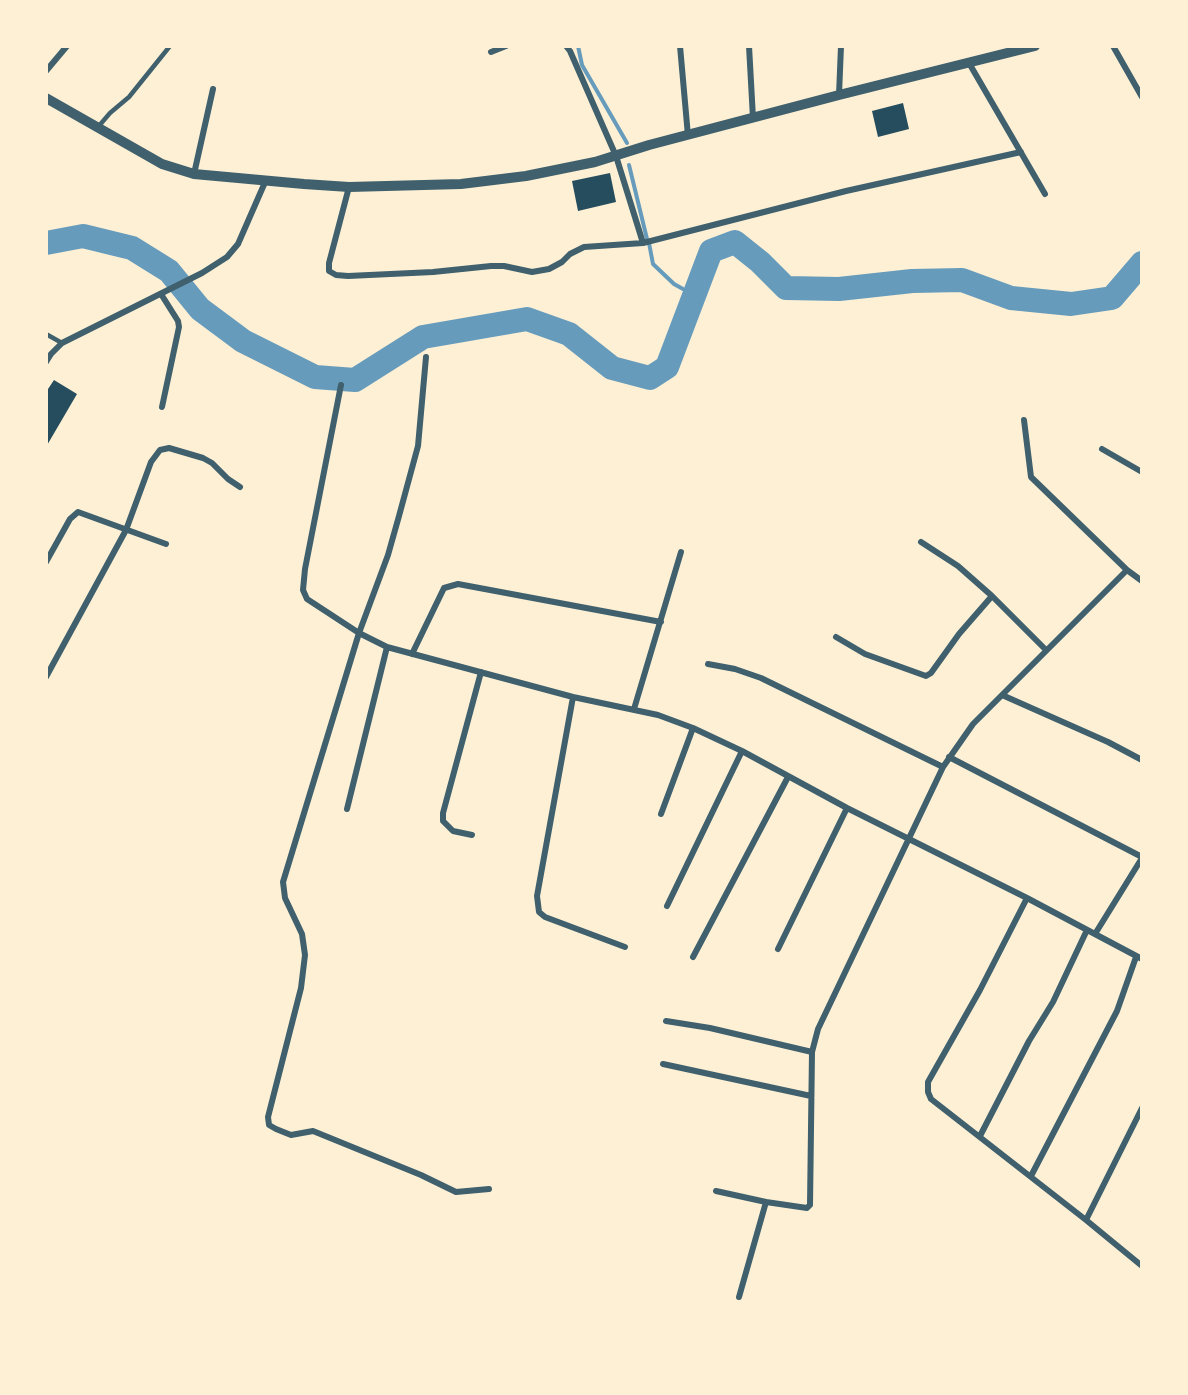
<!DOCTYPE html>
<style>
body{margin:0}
#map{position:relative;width:1188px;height:1395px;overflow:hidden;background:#fdf0d5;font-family:"Fira Sans",sans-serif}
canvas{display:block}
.frame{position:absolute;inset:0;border:48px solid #fdf0d5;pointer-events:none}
</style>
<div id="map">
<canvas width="1188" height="1395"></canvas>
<div class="frame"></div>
</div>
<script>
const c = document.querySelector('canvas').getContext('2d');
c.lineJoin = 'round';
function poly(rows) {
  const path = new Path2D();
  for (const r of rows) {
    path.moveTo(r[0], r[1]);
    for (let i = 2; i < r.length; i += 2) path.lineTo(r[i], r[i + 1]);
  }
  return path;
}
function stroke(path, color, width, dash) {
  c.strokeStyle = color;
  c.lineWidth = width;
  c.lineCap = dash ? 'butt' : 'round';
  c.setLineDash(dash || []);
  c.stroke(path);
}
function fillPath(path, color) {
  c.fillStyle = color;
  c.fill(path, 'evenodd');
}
stroke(poly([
 [578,46,582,65,627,143],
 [629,165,647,239],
 [649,243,653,264,674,284,683,289]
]), '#669bbc', 4);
stroke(poly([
 [46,243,83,236,132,248,169,271,200,309,243,341,315,377,355,380,423,337,527,319,569,334,612,368,650,378,667,367,711,251,735,242,760,262,786,288,839,289,912,281,962,280,1011,298,1071,304,1112,298,1142,263]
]), '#669bbc', 24);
fillPath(poly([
 [903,103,909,129,878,137,872,111],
 [610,173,616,202,578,211,572,181],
 [54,380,77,394,46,447,46,392]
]), '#264d5e');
stroke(poly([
 [98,127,110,113,129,97,170,46],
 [46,334,62,343]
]), '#3f606c', 4.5);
stroke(poly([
 [566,46,570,51,616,156,643,243],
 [680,46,688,136],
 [749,46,753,118],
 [1113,46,1142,97],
 [491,52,506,46],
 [969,63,1045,194],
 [46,71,67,46],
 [839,95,841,46],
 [194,174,213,89],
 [349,187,329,263,329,271,336,275,348,276,433,272,491,266,504,266,532,272,549,269,562,262,570,254,584,247,643,243,846,191,1021,152],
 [161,294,178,321,179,327,162,407],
 [426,357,418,446,399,516,388,555,359,633,283,882,285,898,302,934,305,955,301,988,268,1117,269,1125,276,1129,291,1135,313,1131,421,1175,456,1192,489,1189],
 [46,362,51,354,62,343,202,273,227,257,238,244,266,180],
 [341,385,305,569,303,590,307,599,359,633,387,647,573,697,658,715,693,728,742,751,847,808,1027,898,1142,959],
 [1024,420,1031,477,1127,570],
 [1102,449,1142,472],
 [921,542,958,566,992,596,1046,650],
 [46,562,70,519,78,512,166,544],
 [836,637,865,654,926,676,931,673,959,634,992,596],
 [412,654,444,588,458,584,661,622],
 [708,664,735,669,761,678,943,767],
 [46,677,126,530,151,462,160,450,169,448,203,458,212,463,228,479,240,487],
 [1002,695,1108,742,1142,760],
 [573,697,537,896,539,912,545,917,625,947],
 [634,709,681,552],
 [949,757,1142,857],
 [347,809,387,647],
 [661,814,693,728],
 [472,835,453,831,443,821,443,813,481,672],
 [1027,898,980,990,928,1082,928,1092,931,1099,1086,1220],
 [667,906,742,751],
 [1095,934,1142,858],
 [778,949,847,808],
 [693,957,788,777],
 [666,1021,710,1028,812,1052],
 [663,1064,811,1096],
 [1142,1108,1086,1220,1142,1266],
 [980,1136,1029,1041,1053,1002,1087,930],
 [1031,1176,1117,1011,1136,957],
 [716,1191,766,1202],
 [739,1297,766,1202,807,1208,810,1205,812,1052,818,1029,943,767,973,724,1127,570,1142,581]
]), '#3f606c', 6);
stroke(poly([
 [46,98,162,164,194,174,304,184,349,187,461,184,526,176,595,162,649,145,839,95,1035,46]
]), '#3f606c', 10);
</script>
